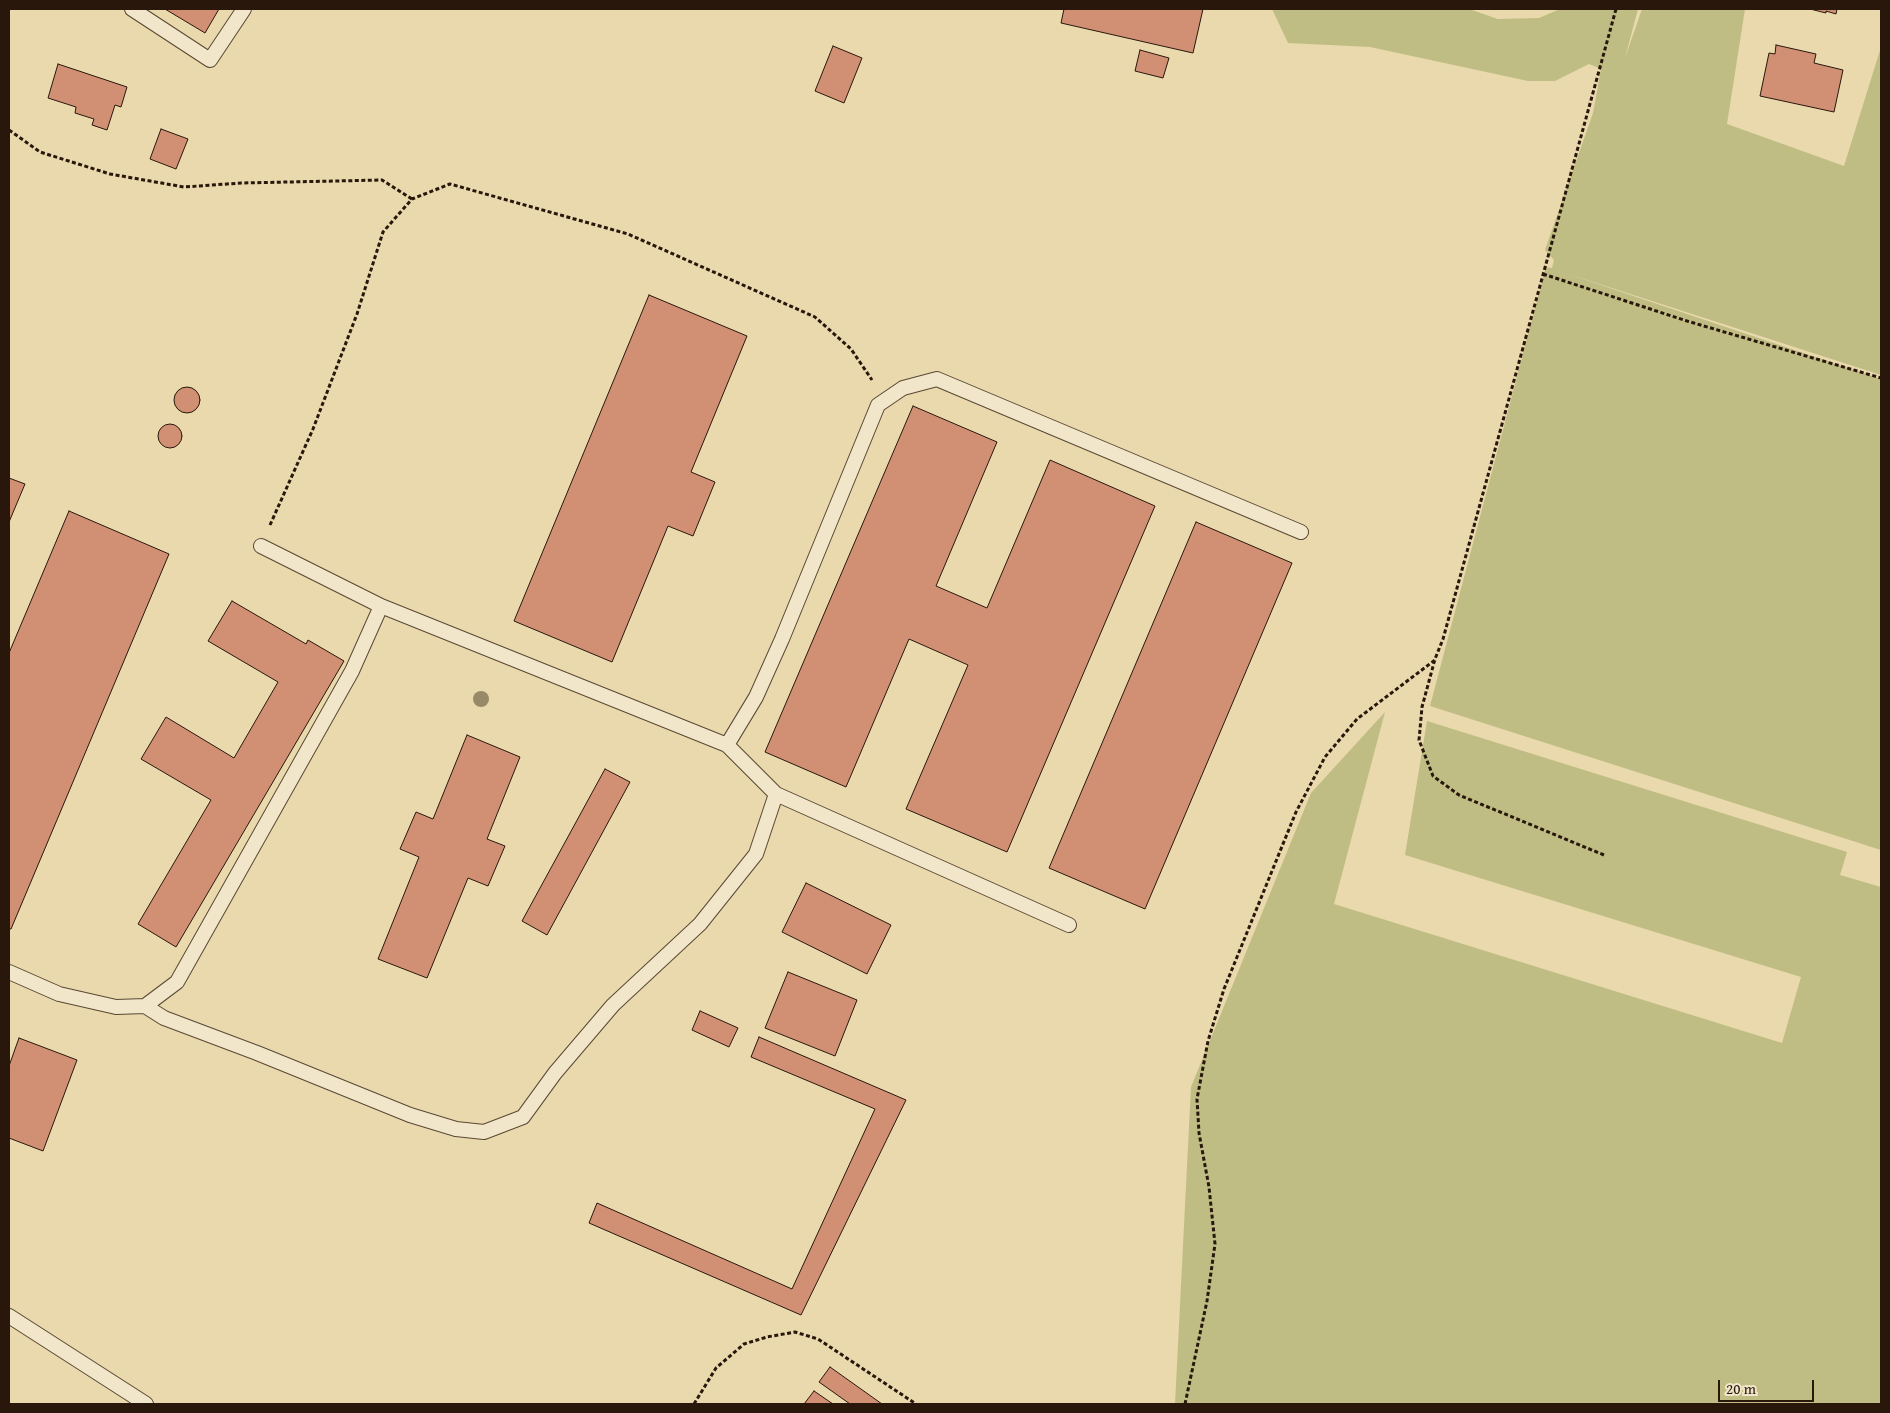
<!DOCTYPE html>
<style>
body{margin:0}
#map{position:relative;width:1890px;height:1413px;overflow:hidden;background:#e9d9ac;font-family:"Gentium Book Plus",serif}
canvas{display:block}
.frame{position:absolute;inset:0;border:10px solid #29170c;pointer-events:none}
.scale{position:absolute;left:1718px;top:1380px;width:96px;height:22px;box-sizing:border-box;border:2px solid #29170c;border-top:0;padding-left:6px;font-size:15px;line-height:18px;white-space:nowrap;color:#29170c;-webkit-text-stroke:4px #f1e6c9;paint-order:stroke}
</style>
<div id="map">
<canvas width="1890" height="1413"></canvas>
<div class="frame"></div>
<div class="scale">20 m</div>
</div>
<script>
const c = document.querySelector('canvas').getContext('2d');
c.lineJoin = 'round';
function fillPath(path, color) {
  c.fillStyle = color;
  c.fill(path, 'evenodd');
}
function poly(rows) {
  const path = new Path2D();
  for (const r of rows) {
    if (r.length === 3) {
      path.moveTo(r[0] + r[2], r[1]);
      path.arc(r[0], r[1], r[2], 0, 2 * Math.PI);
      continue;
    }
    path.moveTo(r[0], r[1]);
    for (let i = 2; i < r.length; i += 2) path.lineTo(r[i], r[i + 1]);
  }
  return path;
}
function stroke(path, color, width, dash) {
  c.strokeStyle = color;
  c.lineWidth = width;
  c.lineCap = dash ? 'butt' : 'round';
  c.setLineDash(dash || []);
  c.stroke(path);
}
fillPath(poly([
 [1272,9,1469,9,1498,19,1539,18,1560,9,1638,9,1625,58,1642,9,1745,9,1727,124,1844,166,1881,47,1881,375,1562,272,1881,379,1881,850,1430,706,1546,267,1552,268,1554,260,1545,250,1593,113,1601,69,1589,64,1555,81,1528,81,1370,47,1288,43],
 [1385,712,1334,904,1782,1043,1801,977,1405,855,1427,721,1847,852,1840,875,1881,887,1881,1404,1175,1404,1191,1087,1311,793]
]), '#bfbd84');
const building = poly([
 [165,9,219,9,205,33,165,9],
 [1064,9,1203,9,1193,53,1061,23,1064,9],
 [1810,9,1837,9,1836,14,1826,11,1826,13,1810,9],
 [1776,45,1816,54,1814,63,1843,70,1834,112,1760,96,1769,53,1775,54,1776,45],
 [833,46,862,58,844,103,815,91,833,46],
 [1140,50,1169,58,1163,78,1135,71,1140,50],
 [58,64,127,87,121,107,115,105,107,130,92,125,94,119,75,113,76,107,48,98,58,64],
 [161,129,188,139,176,169,150,159,161,129],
 [649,295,747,336,691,472,715,482,693,536,668,526,612,662,514,621,649,295],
 [187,400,13],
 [913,406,997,442,936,586,987,608,1050,460,1155,506,1007,852,906,809,968,665,909,639,846,787,765,752,913,406],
 [170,436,12],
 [9,478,25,484,9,522,9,478],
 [69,511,169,554,11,929,9,929,9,653,69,511],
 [1196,522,1292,563,1145,909,1049,868,1196,522],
 [232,601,306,644,308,640,344,661,176,947,138,924,211,800,141,759,166,717,234,758,278,682,208,641,232,601],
 [467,735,520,757,487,839,505,846,488,886,468,878,427,978,378,959,419,857,400,849,416,812,433,819,467,735],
 [605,769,630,782,547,935,522,921,605,769],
 [806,883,891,925,867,974,782,932,806,883],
 [788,972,857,1000,835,1056,765,1028,788,972],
 [700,1011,738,1028,729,1047,692,1030,700,1011],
 [759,1037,906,1100,801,1315,589,1223,597,1203,792,1289,875,1109,751,1057,759,1037],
 [19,1038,77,1060,43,1151,9,1138,9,1066,19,1038],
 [830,1367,882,1404,850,1404,819,1382,830,1367],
 [814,1391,833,1404,804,1404,814,1391]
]);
fillPath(building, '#d19073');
stroke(building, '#29170c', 1);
const lane = poly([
 [132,9,210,60,244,9],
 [261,546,381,606],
 [727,745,756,697,782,639,878,405,903,388,937,379,1301,532],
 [9,972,59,994,116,1007,145,1006,177,982,352,671,381,606,727,745,776,794,1069,925],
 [145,1006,164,1018,257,1053,410,1115,456,1129,484,1132,523,1117,555,1073,613,1005,700,924,756,854,776,794],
 [9,1316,146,1404]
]);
stroke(lane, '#594834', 16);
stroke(poly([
 [9,130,40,152,110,174,184,187,241,183,382,180,412,199],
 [1543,274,1687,321,1881,378],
 [270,525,313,429,357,314,383,232,412,199,450,184,628,234,815,317,851,349,872,380],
 [1604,855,1459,795,1433,776,1419,740,1422,707,1435,659,1443,639,1616,9],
 [694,1404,716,1368,744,1344,767,1337,795,1332,818,1339,916,1404],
 [1185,1404,1207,1301,1215,1244,1209,1187,1199,1133,1197,1099,1208,1041,1224,989,1296,812,1325,757,1357,719,1435,660]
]), '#29170c', 3, [4, 2.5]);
stroke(lane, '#f1e6c9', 14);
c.fillStyle = '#988a68';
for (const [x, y] of [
 [481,699]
]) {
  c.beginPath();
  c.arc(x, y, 8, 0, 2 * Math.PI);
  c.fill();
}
</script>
